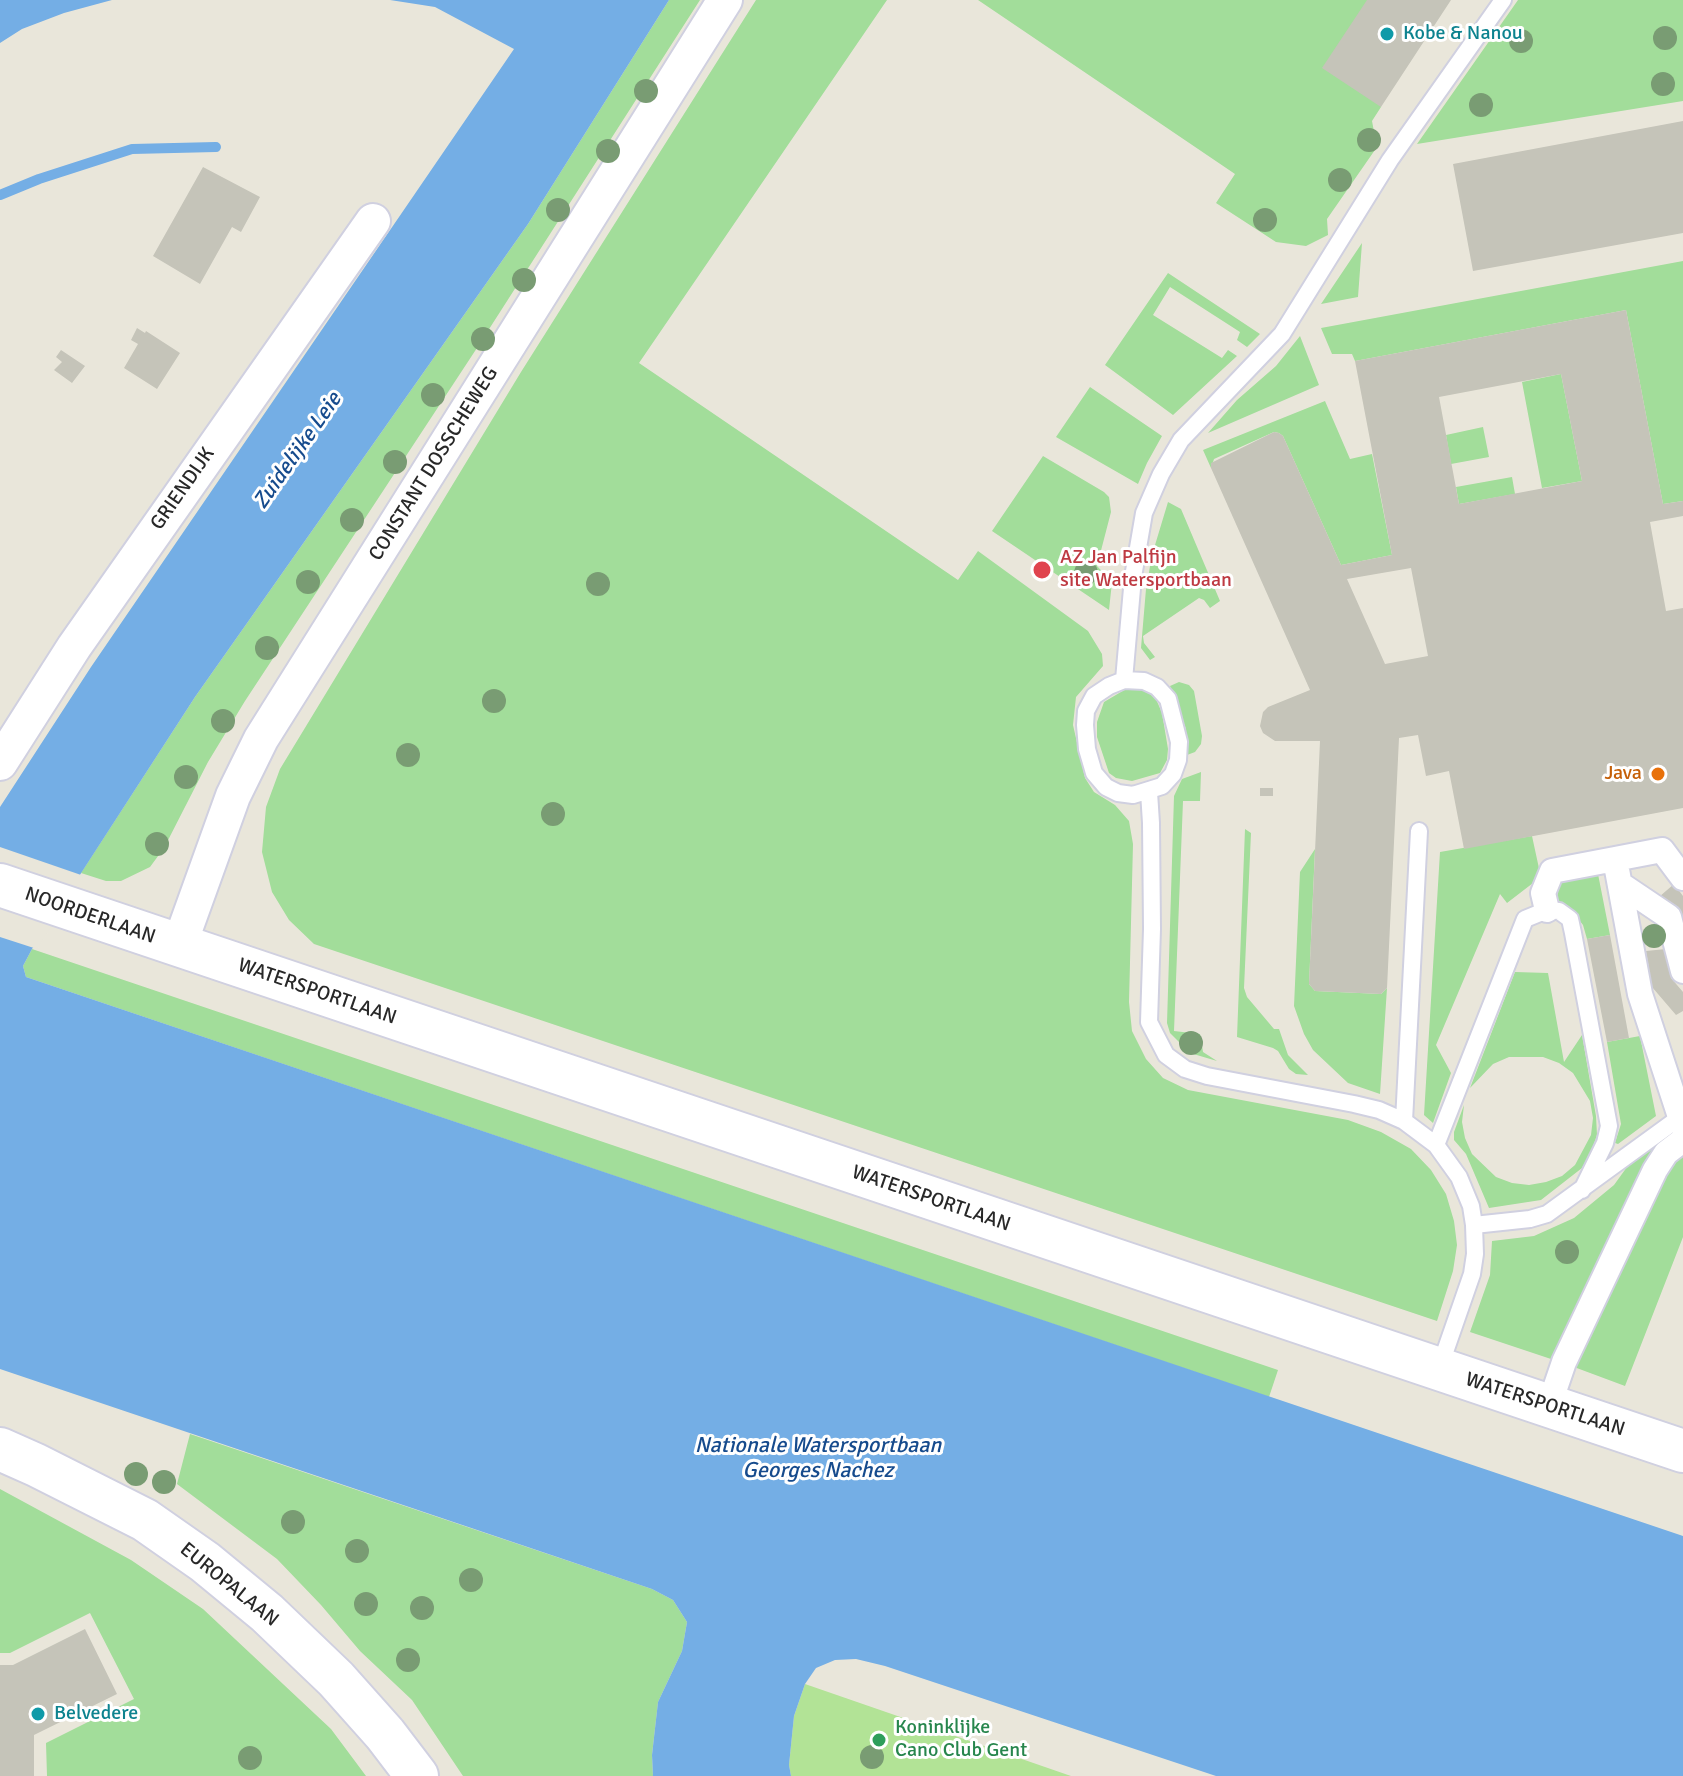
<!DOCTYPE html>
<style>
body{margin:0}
canvas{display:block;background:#e9e6da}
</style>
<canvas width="1683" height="1776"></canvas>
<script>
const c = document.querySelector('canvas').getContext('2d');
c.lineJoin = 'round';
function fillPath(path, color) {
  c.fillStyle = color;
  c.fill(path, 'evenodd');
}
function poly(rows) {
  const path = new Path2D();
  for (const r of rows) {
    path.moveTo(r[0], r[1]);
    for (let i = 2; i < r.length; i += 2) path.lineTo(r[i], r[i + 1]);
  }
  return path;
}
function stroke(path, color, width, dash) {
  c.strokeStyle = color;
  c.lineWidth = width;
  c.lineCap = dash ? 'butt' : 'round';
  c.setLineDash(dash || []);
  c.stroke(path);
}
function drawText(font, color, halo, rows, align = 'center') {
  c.font = font + ' Signika,sans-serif';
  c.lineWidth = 6;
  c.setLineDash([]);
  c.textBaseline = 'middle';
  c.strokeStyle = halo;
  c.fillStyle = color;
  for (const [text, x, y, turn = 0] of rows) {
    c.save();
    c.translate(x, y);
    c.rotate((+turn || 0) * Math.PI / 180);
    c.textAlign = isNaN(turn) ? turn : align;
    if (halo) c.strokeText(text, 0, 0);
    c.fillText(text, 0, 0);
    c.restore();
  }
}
fillPath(poly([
 [669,0,700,0,475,351,245,701,208,762,164,848,150,867,121,881,106,881,81,873,195,697,528,224],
 [756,0,887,0,639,363,958,580,978,551,1088,631,1102,654,1103,666,1076,697,1073,725,1085,778,1094,792,1115,805,1129,821,1133,844,1129,1002,1132,1031,1146,1059,1163,1078,1188,1090,1348,1120,1381,1132,1411,1149,1431,1170,1446,1194,1454,1221,1457,1245,1453,1271,1437,1321,314,944,289,920,272,892,262,852,266,807,280,769,521,372],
 [978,0,1367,0,1381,107,1372,121,1377,147,1327,219,1328,235,1306,246,1276,242,1216,203,1235,174],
 [1518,0,1683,0,1683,101,1417,144],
 [1362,243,1358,297,1321,304],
 [1683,261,1683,501,1663,504,1626,310,1355,361,1352,354,1332,354,1321,328],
 [1168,273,1260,334,1247,347,1237,340,1240,332,1170,287,1153,315,1222,358,1228,350,1237,356,1173,415,1105,365],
 [1300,336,1319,385,1208,433,1237,400,1276,366],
 [1561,374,1582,481,1542,488,1522,382],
 [1090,387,1162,436,1147,463,1138,484,1056,437],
 [1325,401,1350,459,1372,454,1392,555,1341,565,1283,436,1279,433,1274,432,1214,459,1211,468,1203,450],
 [1483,427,1489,457,1451,464,1446,435],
 [1043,456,1104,492,1109,497,1111,512,1097,566,1112,582,1109,610,992,531],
 [1512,477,1515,494,1459,504,1456,487],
 [1168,502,1181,509,1220,601,1210,608,1204,600,1199,598,1143,636,1144,643,1155,657,1150,660,1141,648,1146,589,1152,555],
 [1179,682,1189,685,1194,691,1202,736,1201,744,1195,752,1187,755,1186,729,1170,686],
 [1126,689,1144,689,1156,699,1162,713,1168,749,1167,760,1160,773,1132,781,1116,778,1109,773,1097,737,1097,722,1104,702],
 [1201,772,1200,801,1183,801,1174,1031,1200,1034,1203,1052,1217,1061,1190,1053,1170,1033,1167,1023,1174,796,1182,779],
 [1245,829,1251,833,1244,988,1247,997,1274,1029,1279,1029,1288,1055,1308,1075,1296,1074,1289,1069,1278,1051,1273,1048,1237,1037],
 [1532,836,1540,873,1533,883,1507,903,1500,894,1436,1045,1451,1073,1433,1123,1424,1115,1440,852],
 [1315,849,1309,984,1315,991,1381,994,1387,988,1380,1094,1348,1083,1313,1050,1304,1034,1294,1006,1300,872],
 [1597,869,1610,935,1587,939,1583,925,1569,907,1550,903,1558,894,1558,876],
 [32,949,1278,1370,1269,1397,26,977,23,966],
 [1515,972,1548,973,1564,1062,1582,1035,1596,1116,1597,1135,1591,1152,1582,1168,1541,1200,1489,1208,1466,1154,1454,1140,1454,1132,1464,1105,1462,1122,1465,1138,1472,1154,1496,1177,1512,1183,1529,1185,1546,1182,1562,1176,1575,1165,1591,1135,1593,1118,1590,1101,1573,1073,1559,1063,1543,1057,1509,1057,1493,1064,1470,1088],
 [1640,1036,1656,1116,1618,1144,1615,1143,1621,1124,1607,1042],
 [1668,1136,1641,1170,1554,1360,1470,1332,1490,1275,1492,1241,1534,1236,1574,1218,1614,1185,1627,1167],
 [1683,1153,1683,1237,1625,1386,1574,1367,1664,1175,1674,1160],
 [190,1434,652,1589,673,1600,687,1622,682,1651,658,1702,652,1755,653,1776,463,1776,412,1700,360,1651,321,1605,277,1559,177,1484],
 [0,1489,131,1560,203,1609,331,1729,366,1776,47,1776,46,1743,134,1699,90,1613,10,1653,0,1653]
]), '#a2dd9a');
fillPath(poly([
 [805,1684,1071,1776,791,1776,789,1765,794,1716]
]), '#b2e396');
fillPath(poly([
 [0,0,112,0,64,13,22,29,0,43],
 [390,0,669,0,528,224,195,697,32,949,23,966,26,977,1683,1536,1683,1776,1216,1776,885,1666,856,1659,835,1660,816,1668,805,1684,794,1716,789,1765,791,1776,653,1776,652,1755,658,1702,682,1651,687,1622,673,1600,652,1589,0,1369,0,807,91,667,514,49,435,7]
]), '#74aee5');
fillPath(poly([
 [0,847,84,876,37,949,0,937]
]), '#e9e6da');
stroke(poly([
 [0,195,39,179,132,149,216,147]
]), '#74aee5', 10);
fillPath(poly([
 [1367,0,1451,0,1381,107,1322,68],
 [1683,121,1683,233,1473,271,1453,164],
 [203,167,260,197,241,232,232,227,200,284,153,256],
 [1626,310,1663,504,1683,501,1683,516,1650,522,1666,611,1683,608,1683,808,1464,849,1449,771,1426,776,1418,735,1399,738,1387,988,1381,994,1315,991,1309,984,1320,741,1275,741,1263,733,1260,726,1263,712,1268,707,1310,690,1211,468,1211,463,1274,432,1279,433,1283,436,1341,565,1392,555,1355,361],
 [1561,374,1582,481,1459,504,1439,397],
 [1411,568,1428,656,1385,664,1347,579],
 [137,328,145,333,146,331,180,353,157,389,124,368,138,344,131,340],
 [61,350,85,366,72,383,54,370,62,362,56,357],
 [1260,788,1273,788,1273,796,1260,796],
 [1674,884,1683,896,1683,923,1659,897],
 [1610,935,1629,1038,1607,1042,1587,939],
 [1666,949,1671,978,1683,992,1683,1011,1676,1015,1652,987,1646,951],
 [85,1629,117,1694,34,1735,34,1776,0,1776,0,1665,13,1665]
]), '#c5c4b9');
const service = poly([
 [1124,680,1133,577,1144,513,1161,474,1181,440,1282,334,1390,160,1503,0],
 [1124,680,1144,681,1157,687,1168,699,1179,742,1178,760,1173,774,1162,786,1133,795,1118,793,1106,787,1094,773,1087,749,1085,725,1086,711,1094,696,1109,686,1124,680],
 [1149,792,1151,823,1152,929,1149,1022,1166,1055,1185,1069,1207,1076,1354,1104,1379,1110,1404,1121,1436,1145,1459,1177,1471,1206,1474,1225],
 [1404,1121,1419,831],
 [1436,1145,1525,919,1547,910,1559,911,1570,919,1573,933,1609,1126,1605,1143,1582,1190],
 [1439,1369,1472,1274,1475,1254,1474,1225,1530,1219,1547,1214,1683,1115]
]);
const pedestrian = poly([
 [1615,859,1662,850,1683,878],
 [1620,884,1669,917,1683,971],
 [1547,910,1543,893,1552,871,1615,859,1640,994,1683,1126],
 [1549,1406,1564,1362,1655,1170,1666,1153,1683,1140]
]);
const minor = poly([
 [0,763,74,647,373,221],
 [179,946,233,796,261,739,725,0]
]);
const tertiary = poly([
 [0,885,1683,1451],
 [0,1449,36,1465,145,1520,205,1562,267,1613,336,1679,385,1734,417,1776]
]);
stroke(service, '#d0d0e0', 20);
stroke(pedestrian, '#d0d0e0', 28);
stroke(minor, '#d0d0e0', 38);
stroke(tertiary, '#d0d0e0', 46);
stroke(service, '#fff', 16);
stroke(pedestrian, '#fff', 24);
stroke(minor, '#fff', 34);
stroke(tertiary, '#fff', 42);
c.fillStyle = '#799c73';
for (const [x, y] of [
 [1665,38],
 [1521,41],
 [1663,84],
 [646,91],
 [1481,105],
 [1369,140],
 [608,151],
 [1340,180],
 [558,210],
 [1265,220],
 [524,280],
 [483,339],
 [433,395],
 [395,462],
 [352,520],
 [1086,573],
 [308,582],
 [598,584],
 [267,648],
 [494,701],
 [223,721],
 [408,755],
 [186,777],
 [553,814],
 [157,844],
 [1654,936],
 [1191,1043],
 [1567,1252],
 [136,1474],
 [164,1482],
 [293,1522],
 [357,1551],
 [471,1580],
 [366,1604],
 [422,1608],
 [408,1660],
 [872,1757],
 [250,1758]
]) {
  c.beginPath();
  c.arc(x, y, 12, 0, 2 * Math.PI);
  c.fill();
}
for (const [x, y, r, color] of [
 [1387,34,8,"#0f9aa8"],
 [1042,570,10,"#e0444e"],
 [1658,774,8,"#e8710a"],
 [38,1714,8,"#0f9aa8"],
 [879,1740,8,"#2e9e5b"]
]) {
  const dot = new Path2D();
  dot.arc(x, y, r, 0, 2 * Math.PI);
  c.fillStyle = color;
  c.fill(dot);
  stroke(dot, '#fff', 3);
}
drawText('20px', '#0d838f', '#fff', [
 ["Kobe & Nanou",1403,34],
 ["Belvedere",54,1714]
], 'left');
drawText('20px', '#282828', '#fff', [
 ["CONSTANT DOSSCHEWEG",434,464,-58],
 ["GRIENDIJK",183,489,-55],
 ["NOORDERLAAN",90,916,19],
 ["WATERSPORTLAAN",317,992,19],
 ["WATERSPORTLAAN",931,1199,19],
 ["WATERSPORTLAAN",1545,1405,18],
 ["EUROPALAAN",229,1585,39]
]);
drawText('20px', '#be3a42', '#fff', [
 ["AZ Jan Palfijn",1060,558],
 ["site Watersportbaan",1060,581]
], 'left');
drawText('20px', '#c56008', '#fff', [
 ["Java",1642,774]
], 'right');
drawText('20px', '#27864d', '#fff', [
 ["Koninklijke",895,1728],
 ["Cano Club Gent",895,1751]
], 'left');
drawText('italic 22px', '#164b8d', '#fff', [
 ["Zuidelijke Leie",298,451,-55],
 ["Nationale Watersportbaan",818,1446],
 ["Georges Nachez",818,1471]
]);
</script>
